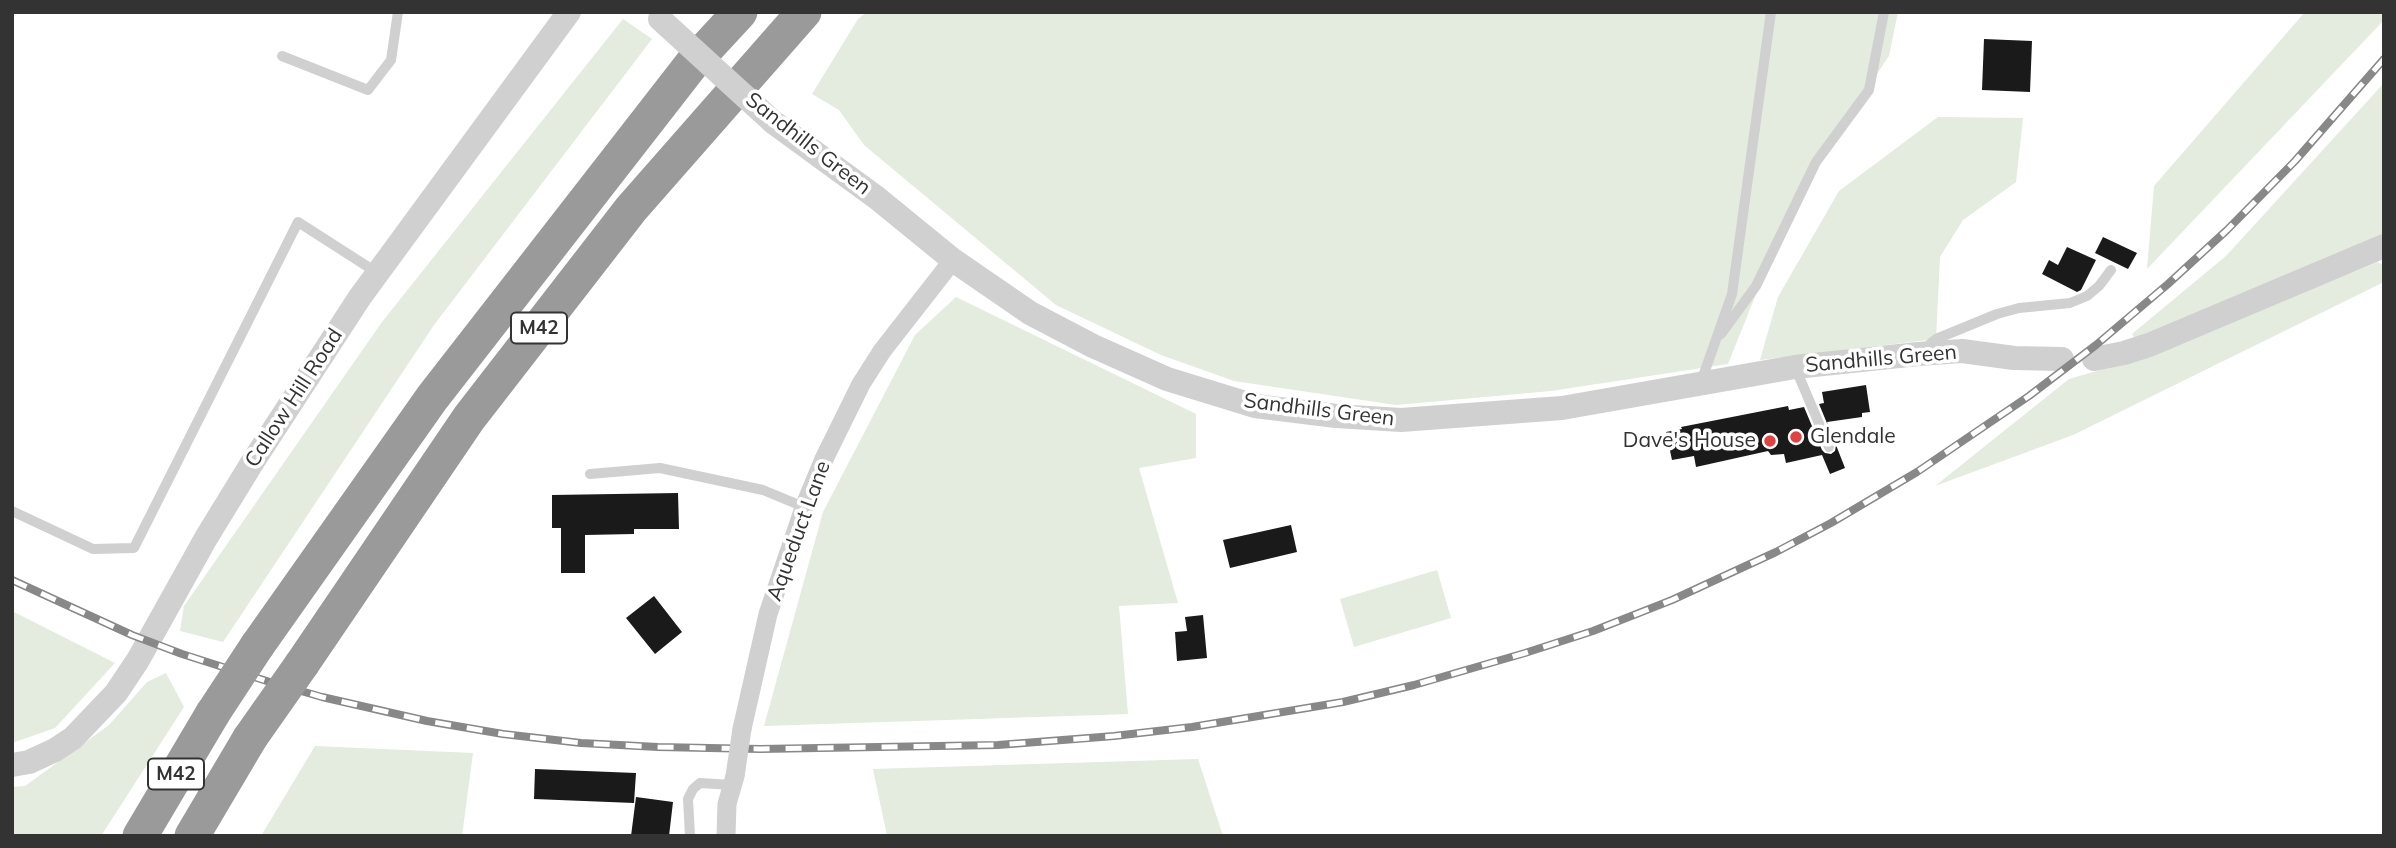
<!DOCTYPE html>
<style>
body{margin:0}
#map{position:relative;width:2396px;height:848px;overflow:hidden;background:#fff;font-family:Mulish,sans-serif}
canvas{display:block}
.frame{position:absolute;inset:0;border:14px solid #333;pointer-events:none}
</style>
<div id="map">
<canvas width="2396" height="848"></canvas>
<div class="frame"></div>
</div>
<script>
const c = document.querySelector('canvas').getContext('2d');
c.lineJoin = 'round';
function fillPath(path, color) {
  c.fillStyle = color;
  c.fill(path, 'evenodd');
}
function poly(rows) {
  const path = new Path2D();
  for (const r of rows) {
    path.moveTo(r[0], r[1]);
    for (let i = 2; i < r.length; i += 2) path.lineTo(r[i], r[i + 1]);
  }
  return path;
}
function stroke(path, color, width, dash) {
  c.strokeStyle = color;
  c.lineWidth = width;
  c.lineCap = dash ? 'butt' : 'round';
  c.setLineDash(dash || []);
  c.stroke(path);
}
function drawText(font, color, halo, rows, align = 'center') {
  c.font = font + ' Mulish,sans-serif';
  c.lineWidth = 7;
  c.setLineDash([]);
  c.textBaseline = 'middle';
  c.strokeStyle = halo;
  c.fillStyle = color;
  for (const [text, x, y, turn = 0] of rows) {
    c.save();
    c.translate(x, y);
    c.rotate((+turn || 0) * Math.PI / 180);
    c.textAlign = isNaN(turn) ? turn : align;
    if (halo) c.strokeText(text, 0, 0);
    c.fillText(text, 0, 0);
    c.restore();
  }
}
fillPath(poly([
 [867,12,1898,12,1889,56,1797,192,1728,364,1551,391,1396,405,1234,381,1161,355,1056,305,864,145,839,110,812,94,858,19],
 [2305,12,2384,12,2384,20,2147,269,2154,186],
 [623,19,652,39,434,325,223,642,180,631,184,606,382,322],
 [2384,83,2384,235,2136,341,2132,334,2226,256],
 [1938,117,2023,118,2016,182,1963,220,1940,257,1936,339,1760,360,1778,297,1839,191],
 [2378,262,2384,266,2384,282,2073,435,1935,486,2069,379,2117,365],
 [956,297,1196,414,1196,458,1139,468,1178,603,1119,606,1128,714,764,726,823,512,915,335],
 [1437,570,1451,618,1354,647,1340,599],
 [12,611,115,663,55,728,12,743],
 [166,673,184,707,101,836,12,836,12,787,25,786,109,725,147,682],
 [315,746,473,753,462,836,261,836],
 [1198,759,1223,836,887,836,873,769]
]), '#e4ebdf');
fillPath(poly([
 [1984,39,2032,41,2030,92,1982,90],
 [2103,237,2137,253,2128,269,2095,253],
 [2067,247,2096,260,2081,290,2077,292,2042,274,2049,260,2058,265],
 [1866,385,1870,412,1862,413,1862,417,1827,422,1845,468,1830,474,1822,455,1786,463,1784,454,1771,455,1768,451,1696,467,1694,456,1672,460,1666,432,1682,429,1681,427,1788,406,1789,410,1804,407,1822,450,1825,453,1831,454,1835,451,1836,445,1819,404,1824,403,1822,392],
 [678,493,679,529,634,529,634,534,585,535,585,573,561,573,561,528,552,528,552,495],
 [1291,525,1297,552,1230,568,1223,540],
 [654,596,682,632,655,654,626,618],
 [1203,615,1207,658,1177,661,1175,632,1187,631,1185,617],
 [535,769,636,773,634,803,534,799],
 [636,797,673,802,669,836,631,836]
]), '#1a1a1a');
stroke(poly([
 [282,56,368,90,391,60,398,12],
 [1721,334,1756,286,1816,162,1869,90,1884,12],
 [1924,349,1936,339,1997,314,2019,308,2070,303,2087,296,2099,286,2111,270],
 [1795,367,1829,447],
 [1701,382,1732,294,1771,12],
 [590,474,660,468,763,490,804,507],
 [12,511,93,549,134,548,298,222,376,272],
 [690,836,688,799,693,789,700,783,732,785]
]), '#d0d0d0', 10);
stroke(poly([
 [742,729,768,614,805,505,824,459,861,384,882,351,953,260],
 [726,836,727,804,735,776]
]), '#d0d0d0', 19);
stroke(poly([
 [773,122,877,198,953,260,1030,313,1093,346,1167,379,1255,406,1336,416,1401,420,1562,408,1795,367,1918,354,1962,351,2014,358,2062,359],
 [2094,359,2124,353,2149,345,2384,246],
 [12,765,29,762,55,750,73,738,116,693,138,660,206,538,252,463,360,297,569,12]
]), '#d0d0d0', 24);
stroke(poly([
 [257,646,432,398,691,65,740,12],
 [302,664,469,418,631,209,804,12],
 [140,836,213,713],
 [192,836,250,738]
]), '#9a9a9a', 35);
const rail = poly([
 [12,580,132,635,182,654,273,683,322,697,427,721,503,734,581,743,658,747,760,749,998,745,1114,736,1192,727,1343,702,1414,685,1525,653,1593,631,1672,600,1776,552,1831,523,1917,472,2029,396,2096,345,2168,284,2227,230,2295,161,2384,59]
]);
stroke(rail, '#888', 8);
stroke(rail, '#fff', 5, [16]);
stroke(poly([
 [735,776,742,729]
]), '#d0d0d0', 19);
stroke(poly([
 [660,19,773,122]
]), '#d0d0d0', 24);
stroke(poly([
 [213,713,257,646],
 [250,738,302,664]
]), '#9a9a9a', 35);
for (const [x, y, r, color] of [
 [1796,437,7,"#dd4542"],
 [1770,441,7,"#dd4542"]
]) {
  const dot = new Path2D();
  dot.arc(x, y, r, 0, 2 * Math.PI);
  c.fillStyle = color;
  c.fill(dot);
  stroke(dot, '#fff', 2.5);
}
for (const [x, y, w] of [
 [539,328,56],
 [176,774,56]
]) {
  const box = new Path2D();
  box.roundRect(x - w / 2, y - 15.5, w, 31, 5);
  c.fillStyle = '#fff';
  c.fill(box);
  stroke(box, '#333', 2);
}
drawText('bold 19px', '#333', null, [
 ["M42",539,328],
 ["M42",176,774]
]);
drawText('21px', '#333', '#fff', [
 ["Sandhills Green",808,144,38],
 ["Sandhills Green",1881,359,-5],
 ["Callow Hill Road",294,398,-57],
 ["Sandhills Green",1319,410,7],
 ["Aqueduct Lane",799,531,-70]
]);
drawText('21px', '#333', '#fff', [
 ["Glendale",1810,437],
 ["Dave's House",1756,441,"right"]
], 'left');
</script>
